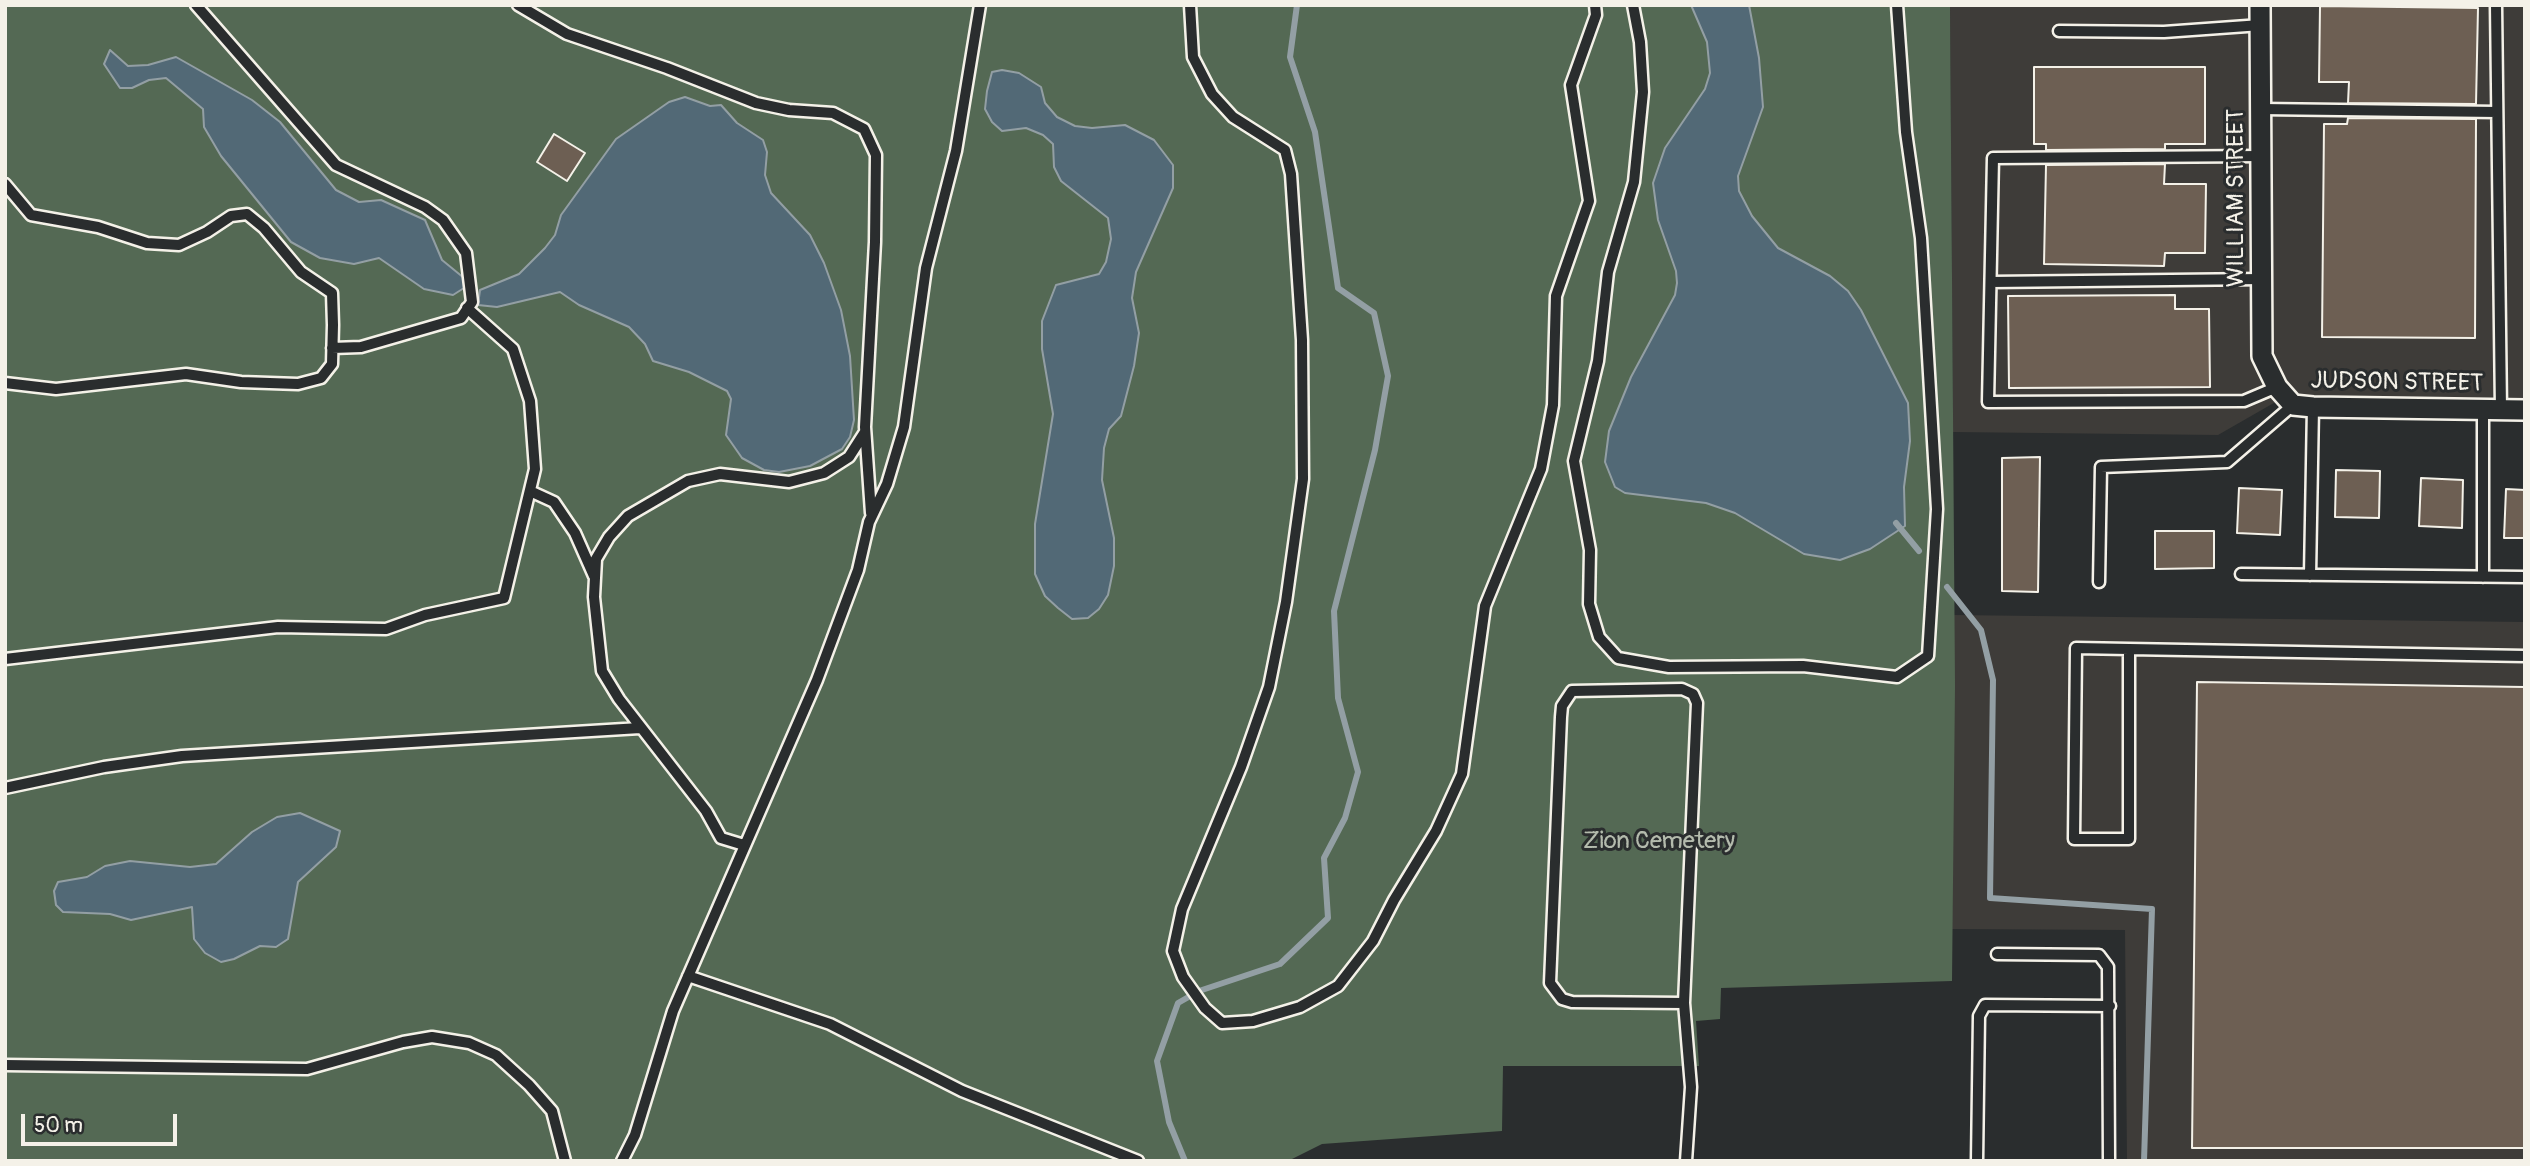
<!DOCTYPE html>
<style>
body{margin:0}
#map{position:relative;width:2530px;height:1166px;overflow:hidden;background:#2a2d2e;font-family:Pangolin,sans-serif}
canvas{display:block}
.frame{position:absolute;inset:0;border:7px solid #f4f1e8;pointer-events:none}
.scale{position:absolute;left:21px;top:1114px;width:156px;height:32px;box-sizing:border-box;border:4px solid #f4f1e8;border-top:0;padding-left:9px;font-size:21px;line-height:24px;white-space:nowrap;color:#f4f1e8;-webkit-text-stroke:5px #2a2d2e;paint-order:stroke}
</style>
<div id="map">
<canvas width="2530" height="1166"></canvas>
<div class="frame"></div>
<div class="scale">50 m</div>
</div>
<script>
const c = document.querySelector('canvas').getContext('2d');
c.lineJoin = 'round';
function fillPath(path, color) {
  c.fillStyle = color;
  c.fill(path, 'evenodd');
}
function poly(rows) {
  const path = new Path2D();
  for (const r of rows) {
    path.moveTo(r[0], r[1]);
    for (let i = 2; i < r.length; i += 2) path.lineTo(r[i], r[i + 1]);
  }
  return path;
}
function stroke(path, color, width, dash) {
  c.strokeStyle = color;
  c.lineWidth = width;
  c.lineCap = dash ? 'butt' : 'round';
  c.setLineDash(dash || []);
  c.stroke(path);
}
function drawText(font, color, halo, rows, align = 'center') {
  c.font = font + ' Pangolin,sans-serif';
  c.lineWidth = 6;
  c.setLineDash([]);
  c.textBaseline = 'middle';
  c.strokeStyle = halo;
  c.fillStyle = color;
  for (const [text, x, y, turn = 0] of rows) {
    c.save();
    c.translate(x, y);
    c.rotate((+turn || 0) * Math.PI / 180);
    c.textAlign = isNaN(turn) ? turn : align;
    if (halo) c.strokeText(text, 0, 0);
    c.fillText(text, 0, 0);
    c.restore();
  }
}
fillPath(poly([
 [1950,5,2525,5,2525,403,2279,400,2218,435,1953,432],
 [1954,615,2525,622,2525,1161,2127,1161,2125,930,1952,929]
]), '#3e3c39');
fillPath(poly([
 [5,5,1950,5,1955,686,1952,981,1721,988,1720,1019,1696,1021,1699,1066,1503,1066,1502,1131,1322,1144,1288,1161,5,1161]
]), '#546954');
const water = poly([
 [1691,5,1749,5,1759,58,1763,107,1738,176,1739,191,1752,216,1778,248,1830,276,1848,291,1861,310,1908,403,1910,441,1904,487,1905,526,1870,549,1840,560,1804,554,1735,513,1706,503,1625,493,1615,487,1605,462,1609,431,1631,377,1675,295,1677,283,1676,271,1658,220,1653,183,1665,148,1705,89,1710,73,1707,42,1691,5],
 [110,50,128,66,148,65,176,57,252,100,280,122,336,190,359,202,381,200,425,220,442,260,464,278,464,288,453,295,424,289,379,258,354,264,320,258,291,242,221,156,204,127,203,109,166,78,149,80,132,88,120,88,104,64,110,50],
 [1002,70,1019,73,1041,87,1045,103,1057,117,1075,126,1092,128,1125,125,1154,140,1173,165,1173,188,1136,272,1132,298,1139,333,1134,366,1121,416,1109,429,1104,448,1102,480,1114,538,1114,566,1108,595,1099,609,1088,618,1072,619,1058,608,1045,596,1035,574,1035,524,1053,414,1042,349,1042,321,1056,285,1099,274,1106,262,1111,239,1108,218,1061,181,1054,167,1053,144,1043,135,1026,128,1002,131,992,122,985,109,987,91,992,72,1002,70],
 [685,97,710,106,721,105,737,123,763,140,767,152,765,175,771,193,810,235,824,263,841,310,850,356,854,420,850,437,842,449,810,466,779,472,764,470,742,458,726,435,731,399,727,391,689,372,653,361,645,344,629,327,579,305,560,292,497,307,478,305,480,290,519,274,545,248,555,235,561,215,616,139,669,102,685,97],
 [300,813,340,831,336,847,298,882,288,939,276,947,260,946,234,959,221,962,205,953,194,939,192,907,131,920,110,914,63,912,56,905,54,891,58,882,87,877,105,866,130,861,190,867,216,864,252,832,277,817,300,813]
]);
fillPath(water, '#526976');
stroke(water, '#939fa4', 2);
stroke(poly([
 [1896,523,1919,551],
 [1947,587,1981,630,1993,680,1990,898,2152,909,2144,1161],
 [1185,1161,1169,1122,1157,1061,1178,1003,1199,991,1280,964,1328,918,1324,858,1345,818,1358,772,1338,698,1334,611,1375,450,1388,376,1374,313,1338,288,1315,132,1290,57,1297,5]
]), '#939fa4', 6);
const building = poly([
 [2320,6,2478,8,2476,104,2348,103,2349,82,2319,82,2320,6],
 [2034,67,2205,67,2205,144,2165,144,2165,149,2046,150,2046,144,2034,144,2034,67],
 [2348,118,2476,119,2475,338,2322,337,2324,124,2347,124,2348,118],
 [554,134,585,153,567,181,537,162,554,134],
 [2165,164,2164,184,2206,184,2205,253,2165,253,2164,266,2044,264,2046,165,2165,164],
 [2175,295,2175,309,2209,309,2210,387,2009,388,2008,296,2175,295],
 [2040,457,2038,592,2002,591,2002,458,2040,457],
 [2336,470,2380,471,2379,518,2335,517,2336,470],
 [2421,478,2463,480,2462,528,2419,526,2421,478],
 [2239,488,2282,490,2280,535,2237,533,2239,488],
 [2506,489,2525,490,2525,538,2504,538,2506,489],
 [2155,531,2214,531,2214,568,2155,569,2155,531],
 [2197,682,2525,687,2525,1148,2192,1148,2197,682]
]);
fillPath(building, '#6d5f53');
stroke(building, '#f4f1e8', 2);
const lane = poly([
 [196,5,336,165,425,207,443,220,466,253,472,302,461,318,361,347,332,348],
 [518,5,567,34,667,68,756,103,789,110,833,113,864,129,876,155,875,242,865,427,871,513],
 [1190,5,1193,57,1212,94,1233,117,1285,150,1291,174,1302,340,1303,479,1286,602,1269,687,1241,767,1182,909,1173,951,1183,977,1205,1008,1222,1023,1253,1021,1300,1007,1338,986,1373,941,1394,900,1436,831,1462,774,1485,606,1541,469,1553,405,1556,296,1589,201,1571,85,1596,15,1595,5],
 [1633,5,1640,42,1643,92,1634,182,1608,272,1598,361,1574,461,1590,550,1589,604,1599,637,1618,658,1669,667,1803,666,1897,677,1928,656,1937,509,1921,238,1906,132,1897,5],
 [2496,5,2501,410],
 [2059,31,2164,32,2261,25],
 [2261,109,2497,112],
 [2261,156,1993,158,1988,402,2244,401,2277,387],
 [5,184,31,215,98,227,147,243,179,245,207,232,231,216,247,214,264,228,301,272,332,293,333,325,332,364,321,378,298,384,241,382,186,374,56,389,5,383],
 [1991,282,2262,279],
 [530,491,554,502,575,533,594,576],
 [2241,574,2525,577],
 [2310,575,2313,407],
 [2483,577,2483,409],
 [2099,582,2101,467,2227,462,2293,405],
 [2129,649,2129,839,2074,839,2076,648,2129,649,2525,656],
 [5,659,278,627,386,629,425,615,504,598,535,469,530,401,513,349,467,308],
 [5,788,104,767,182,756,640,728],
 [744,845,721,838,706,811,619,699,602,671,594,597,596,559,609,537,628,516,688,481,720,474,789,482,824,473,849,457,865,432],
 [1997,954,2099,955,2108,967,2109,1161],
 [688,976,830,1024,962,1091,1138,1161],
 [1684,1003,1572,1002,1562,999,1550,983,1561,717,1562,706,1572,691,1682,689,1693,694,1697,703,1684,1003,1691,1087,1686,1161],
 [5,1065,307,1069,403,1042,432,1037,469,1043,496,1055,529,1085,552,1111,565,1161],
 [622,1161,635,1135,673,1011,817,680,858,570,869,522,887,484,904,427,926,268,956,151,980,5],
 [1977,1161,1979,1016,1985,1005,2110,1006]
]);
const street = poly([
 [2260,5,2262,356,2277,387,2293,405,2313,407,2525,410]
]);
stroke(lane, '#f4f1e8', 15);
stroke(street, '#f4f1e8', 24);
stroke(lane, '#2a2d2e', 10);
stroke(street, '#2a2d2e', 19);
drawText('24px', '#f4f1e8', '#2a2d2e', [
 ["WILLIAM STREET",2237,198,-90],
 ["JUDSON STREET",2397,383,1]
]);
drawText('24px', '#b4bbad', '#2a2d2e', [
 ["Zion Cemetery",1659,842]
]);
</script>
